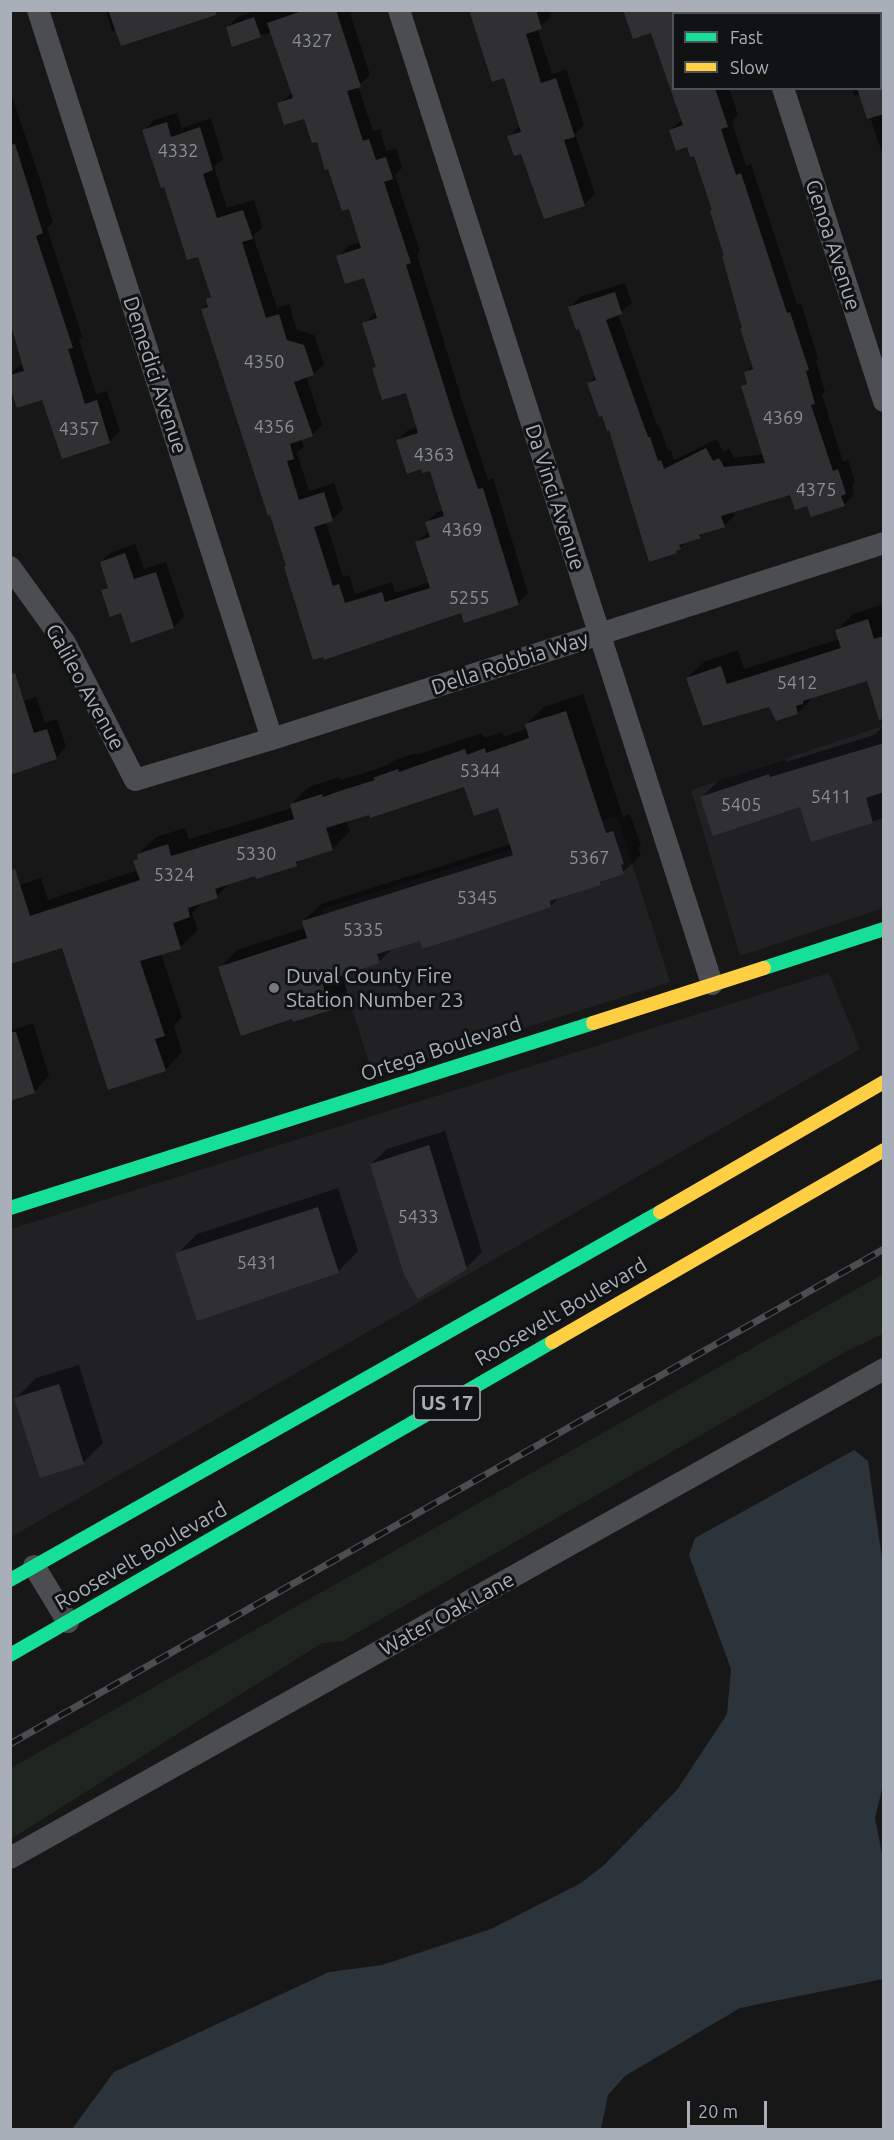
<!DOCTYPE html>
<style>
body{margin:0}
#map{position:relative;width:894px;height:2140px;overflow:hidden;background:#171718;font-family:Ubuntu,sans-serif}
canvas{display:block}
.frame{position:absolute;inset:0;border:12px solid #a8afb9;pointer-events:none}
.legend{position:absolute;left:672px;top:12px;width:210px;height:78px;box-sizing:border-box;background:#111214;border:2px solid #4d5156;margin:0;padding:8px 10px;list-style:none;font-size:18px;color:#a8afb9}
.legend li{display:flex;align-items:center;gap:12px;height:30px}
.legend b{width:30px;border:2px solid #4d5156}
.scale{position:absolute;left:687px;top:2101px;width:80px;height:27px;box-sizing:border-box;border:3px solid #a8afb9;border-top:0;padding-left:8px;font-size:18px;line-height:21px;white-space:nowrap;color:#a8afb9;-webkit-text-stroke:4px #111214;paint-order:stroke}
</style>
<div id="map">
<canvas width="894" height="2140"></canvas>
<div class="frame"></div>
<ul class="legend">
<li><b style="height:8px;background:#16e098"></b>Fast</li>
<li><b style="height:8px;background:#ffcf43"></b>Slow</li>
</ul>
<div class="scale">20 m</div>
</div>
<script>
const c = document.querySelector('canvas').getContext('2d');
c.lineJoin = 'round';
function fillPath(path, color) {
  c.fillStyle = color;
  c.fill(path, 'evenodd');
}
function poly(rows) {
  const path = new Path2D();
  for (const r of rows) {
    path.moveTo(r[0], r[1]);
    for (let i = 2; i < r.length; i += 2) path.lineTo(r[i], r[i + 1]);
  }
  return path;
}
function stroke(path, color, width, dash) {
  c.strokeStyle = color;
  c.lineWidth = width;
  c.lineCap = dash ? 'butt' : 'round';
  c.setLineDash(dash || []);
  c.stroke(path);
}
function drawText(font, color, halo, rows, align = 'center') {
  c.font = font + ' Ubuntu,sans-serif';
  c.lineWidth = 6;
  c.setLineDash([]);
  c.textBaseline = 'middle';
  c.strokeStyle = halo;
  c.fillStyle = color;
  for (const [text, x, y, turn = 0] of rows) {
    c.save();
    c.translate(x, y);
    c.rotate((+turn || 0) * Math.PI / 180);
    c.textAlign = isNaN(turn) ? turn : align;
    if (halo) c.strokeText(text, 0, 0);
    c.fillText(text, 0, 0);
    c.restore();
  }
}
fillPath(poly([
 [883,726,883,908,740,956,691,790],
 [617,816,670,982,373,1076,321,909],
 [829,973,860,1049,11,1537,11,1229]
]), '#212124');
fillPath(poly([
 [883,1274,883,1334,847,1351,343,1641,322,1643,11,1839,11,1768]
]), '#1d251e');
fillPath(poly([
 [854,1450,868,1461,883,1566,884,1781,875,1818,883,1859,883,1979,740,2008,625,2076,608,2095,601,2129,72,2129,114,2072,329,1972,382,1965,491,1929,581,1883,603,1866,677,1790,727,1714,731,1669,689,1555,695,1538]
]), '#2a343a');
fillPath(poly([
 [106,10,216,10,214,13,112,31],
 [257,10,349,10,370,75,358,86,373,131,380,129,386,151,396,148,402,168,395,175,420,251,417,255,465,410,488,480,493,478,528,593,518,603,462,611,325,658,287,565,202,309,209,303,207,299,212,295,199,255,165,185,144,131,154,120,177,113,182,128,211,118,223,159,214,167,227,208,254,200,263,227,253,236,277,308,289,304,297,330,314,335,324,364,313,374,306,376,322,425,312,435,301,439,304,447,297,453,309,491,334,483,343,509,332,520,326,522,343,577,349,575,355,594,392,582,395,593,430,582,417,542,430,531,427,523,437,512,444,510,431,469,398,440,408,430,418,427,407,391,374,369,377,365,364,324,377,312,365,276,338,257,348,246,361,242,350,207,318,140,305,117,279,104,293,92,272,32,233,45,227,27,238,17],
 [470,10,549,10,551,17,537,29,552,74,566,69,584,125,575,134,595,194,584,204,522,152,509,137,519,126,504,77],
 [674,14,674,88,729,88,738,115,732,122,746,166,751,164,797,304,801,303,818,358,816,361,825,392,822,395,843,462,848,460,855,483,852,487,854,494,844,505,808,504,791,493,732,510,734,516,724,526,705,532,700,537,687,541,676,552,610,428,589,383,596,376,580,327,570,308,580,297,625,283,632,303,618,314,658,428,660,427,668,451,671,450,674,460,717,439,723,452,729,449,734,458,764,454,743,386,748,381,745,373,753,365,713,210,695,154,670,130,683,119,652,31],
 [884,53,884,159,870,117,860,94,855,96,852,88,880,88,880,54],
 [10,91,47,200,46,202,53,222,47,228,82,336,79,340,96,394,107,391,120,431,110,441,63,457,43,398,10,382,10,375,19,366,24,364,10,318],
 [135,544,144,569,166,562,184,616,174,627,132,641,122,611,103,590,109,585,101,562,112,552],
 [884,604,884,818,812,840,801,805,702,797,718,781,786,759,786,762,874,735,883,726,868,680,814,696,798,713,687,678,704,662,738,650,744,669,840,639,837,630,853,614],
 [583,694,623,817,630,814,641,845,638,848,641,855,623,872,605,879,600,883,560,896,551,906,394,947,379,962,342,974,347,991,330,1008,220,968,237,950,305,928,304,921,321,904,511,844,499,806,465,785,346,820,350,831,333,849,302,858,296,865,232,881,217,896,205,900,192,913,198,930,180,947,161,953,182,1017,174,1026,182,1052,165,1070,63,946,10,963,10,888,41,878,48,900,138,870,135,861,139,857,138,854,156,837,185,828,189,839,292,808,291,804,309,787,339,777,340,780,361,774,388,765,393,761,415,753,416,755,482,733,484,738,502,732,504,737,528,728,526,724,544,707],
 [36,697,45,723,57,719,66,747,56,758,10,773,10,705],
 [33,1023,49,1076,34,1092,10,1099,10,1031],
 [445,1131,482,1252,466,1268,371,1164,387,1149],
 [338,1188,358,1251,338,1272,177,1254,197,1234],
 [79,1365,103,1443,83,1463,16,1398,36,1378]
]), '#0007');
fillPath(poly([
 [108,10,216,10,216,15,121,46],
 [305,10,336,10,361,87,347,91,363,141,369,139,376,160,386,157,393,179,384,182,411,263,406,265,455,421,478,489,483,488,519,605,464,623,461,613,324,660,323,657,313,660,284,567,286,566,270,515,268,516,201,309,208,307,206,299,211,297,198,257,187,260,164,187,161,188,142,130,167,122,171,137,200,127,213,170,203,174,217,218,243,210,253,239,242,242,266,318,279,314,287,340,304,345,314,375,294,382,313,436,290,444,294,459,287,461,299,500,324,492,333,521,314,527,333,586,339,584,345,603,382,592,385,602,430,588,415,542,430,537,425,522,444,516,430,471,422,473,421,469,407,474,396,440,418,433,406,393,382,400,372,368,376,367,362,323,377,318,364,278,345,284,336,256,361,248,349,209,342,211,328,169,325,170,317,142,312,143,304,119,284,125,277,103,293,98,267,23],
 [469,10,536,10,542,29,526,34,541,83,556,78,575,137,564,140,585,206,544,219,521,154,514,156,507,136,521,132,504,78,492,82],
 [623,10,705,10,705,14,674,14,674,87,670,88,651,33,633,39],
 [254,17,261,37,232,47,226,27],
 [670,88,715,88,728,127,721,129,736,175,741,173,787,313,790,312,809,370,806,371,815,404,811,405,833,471,838,469,846,494,841,496,845,506,811,517,807,506,795,510,790,495,721,516,725,527,699,535,701,538,679,545,681,549,676,551,677,553,649,562,609,430,607,431,602,416,599,417,587,383,596,380,579,329,576,330,568,307,615,292,622,314,606,320,648,437,650,437,658,461,661,460,664,469,706,448,713,461,719,458,724,467,765,463,741,386,747,384,744,372,753,369,740,328,742,328,722,256,724,256,710,211,712,210,694,156,690,157,687,147,676,151,669,130,683,125],
 [857,88,884,88,884,114,867,119],
 [15,144,43,233,36,236,73,348,68,349,85,404,97,400,110,443,62,459,42,400,17,408,10,387,10,375,24,371,10,322,10,145],
 [125,553,134,579,156,572,174,628,131,643,121,613,110,617,101,590,108,588,100,562],
 [868,619,874,639,884,636,884,719,879,720,867,681,803,701,803,704,796,706,798,714,776,721,769,707,703,726,686,678,721,666,727,684,841,648,835,630],
 [15,673,34,733,47,729,57,759,10,775,10,674],
 [566,711,606,833,613,831,624,864,621,865,624,874,600,882,601,885,550,901,551,907,473,933,422,949,420,941,377,954,380,963,322,982,331,1010,293,1022,292,1019,241,1036,218,967,307,938,302,921,513,855,498,808,474,816,464,787,370,818,369,815,326,828,333,850,296,862,297,866,256,879,255,876,215,889,218,898,188,908,190,917,173,923,181,949,140,961,165,1036,155,1039,166,1071,108,1090,62,948,10,964,10,870,15,869,30,916,140,880,133,861,138,859,137,854,168,844,171,856,294,819,290,804,322,794,323,797,343,790,375,780,373,778,398,769,399,772,465,749,467,755,485,748,486,753,529,738,525,724],
 [884,743,884,792,866,798,873,823,811,842,800,807,713,836,700,797,769,774,770,777],
 [10,1032,16,1032,35,1093,10,1101],
 [429,1145,467,1269,418,1299,404,1275,370,1164],
 [318,1207,339,1273,197,1321,175,1253],
 [59,1384,84,1464,40,1478,14,1398]
]), '#303032');
stroke(poly([
 [38,10,272,739],
 [399,10,712,984],
 [758,10,759,14],
 [783,88,884,401],
 [10,567,65,643,135,780,272,739,884,543],
 [34,1566,68,1622],
 [10,1858,884,1369]
]), '#4b4d51', 22);
stroke(poly([
 [764,968,884,929],
 [10,1208,593,1023],
 [10,1580,660,1212],
 [10,1655,552,1342]
]), '#16e098', 14);
stroke(poly([
 [593,1023,764,968],
 [660,1212,884,1082],
 [552,1342,884,1150]
]), '#ffcf43', 14);
const rail = poly([
 [10,1744,884,1249]
]);
stroke(rail, '#4b4d50', 7);
stroke(rail, '#111214', 4.5, [14]);
for (const [x, y, r, color] of [
 [274,988,6,"#757a81"]
]) {
  const dot = new Path2D();
  dot.arc(x, y, r, 0, 2 * Math.PI);
  c.fillStyle = color;
  c.fill(dot);
  stroke(dot, '#111214', 2);
}
drawText('18px', '#8a8f97', null, [
 ["4327",312,41],
 ["4332",178,151],
 ["4350",264,362],
 ["4369",783,418],
 ["4356",274,427],
 ["4357",79,429],
 ["4363",434,455],
 ["4375",816,490],
 ["4369",462,530],
 ["5255",469,598],
 ["5412",797,683],
 ["5344",480,771],
 ["5411",831,797],
 ["5405",741,805],
 ["5330",256,854],
 ["5367",589,858],
 ["5324",174,875],
 ["5345",477,898],
 ["5335",363,930],
 ["5433",418,1217],
 ["5431",257,1263]
]);
for (const [x, y, w] of [
 [447,1403,66]
]) {
  const box = new Path2D();
  box.roundRect(x - w / 2, y - 17, w, 34, 4.5);
  c.fillStyle = '#111214';
  c.fill(box);
  stroke(box, '#a8afb9', 1.5);
}
drawText('bold 20px', '#a8afb9', null, [
 ["US 17",447,1403]
]);
drawText('21px', '#a8afb9', '#111214', [
 ["Genoa Avenue",833,245,72],
 ["Demedici Avenue",155,375,72],
 ["Da Vinci Avenue",555,497,72],
 ["Della Robbia Way",510,663,-18],
 ["Galileo Avenue",85,687,61],
 ["Ortega Boulevard",441,1049,-18],
 ["Roosevelt Boulevard",561,1312,-30],
 ["Roosevelt Boulevard",141,1556,-30],
 ["Water Oak Lane",447,1614,-29]
]);
drawText('21px', '#a8afb9', '#111214', [
 ["Duval County Fire",286,976],
 ["Station Number 23",286,1000]
], 'left');
</script>
